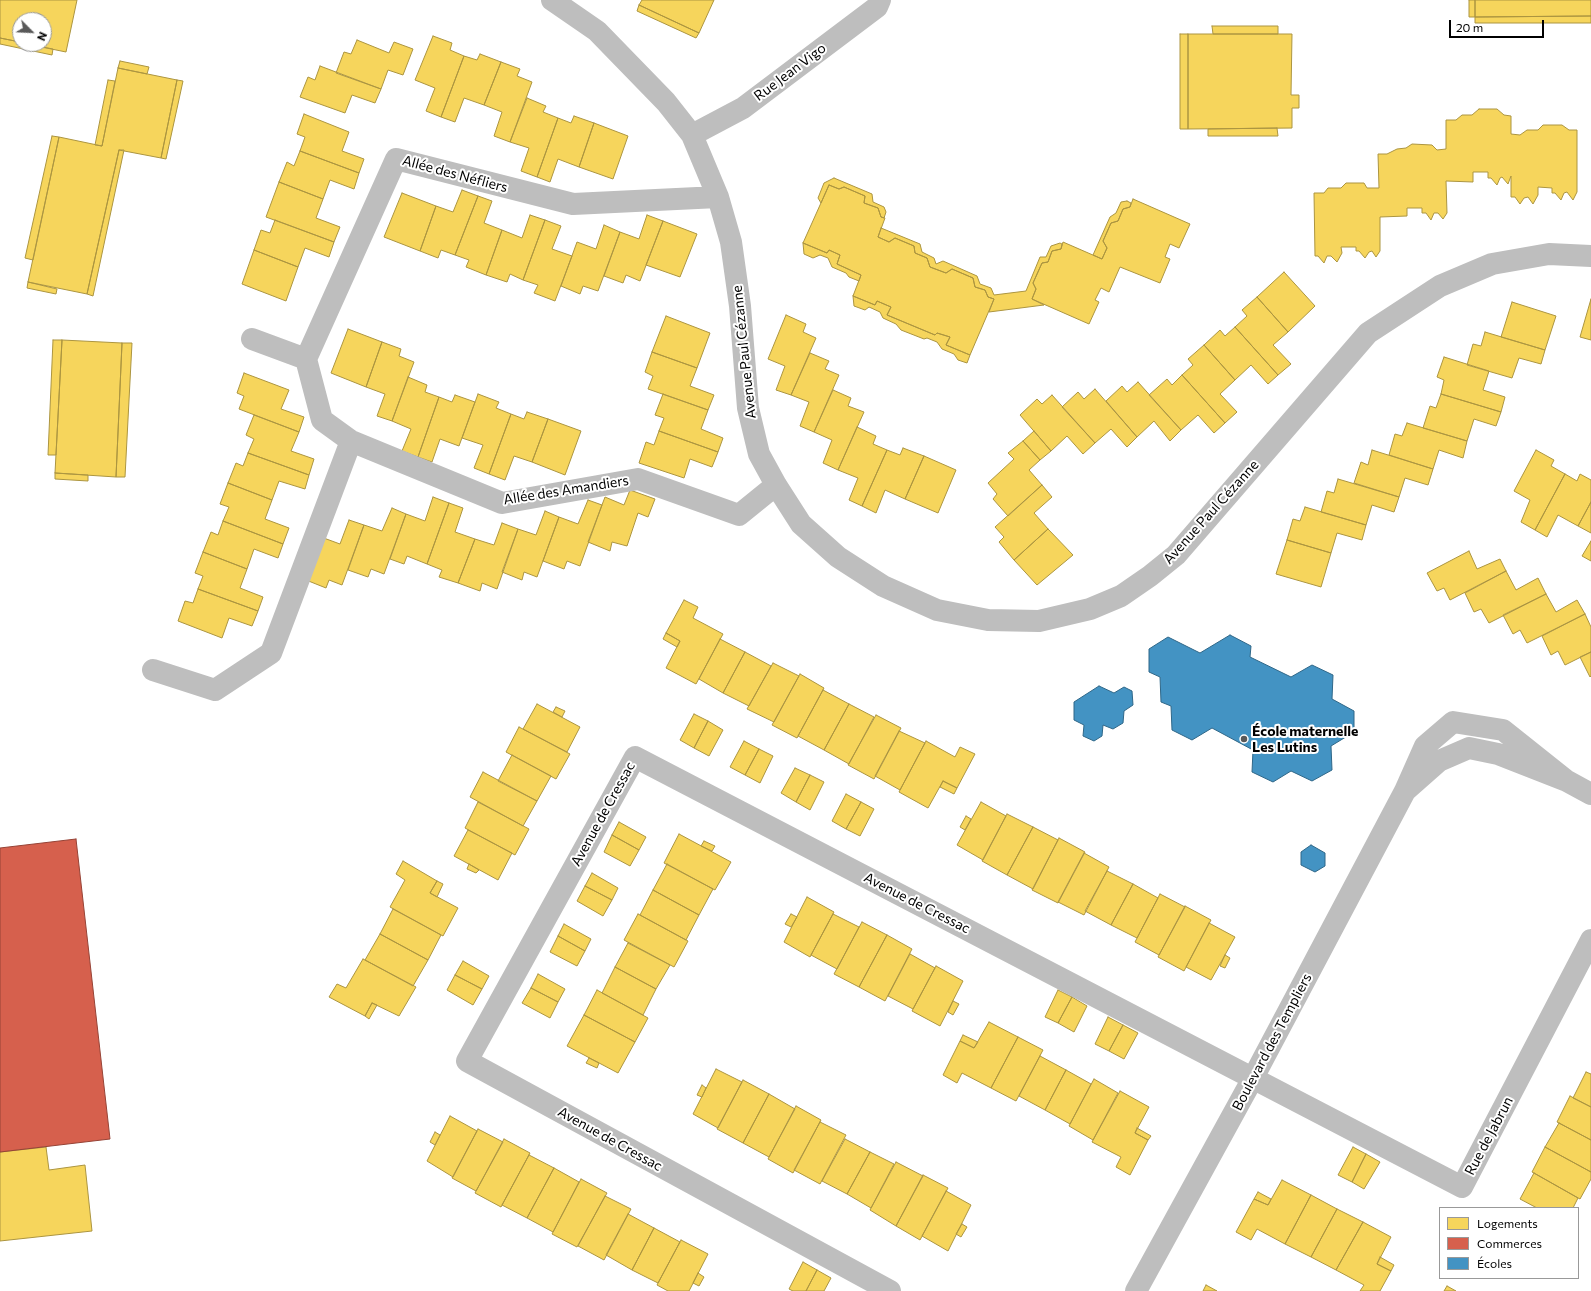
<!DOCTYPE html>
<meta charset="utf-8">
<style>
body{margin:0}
#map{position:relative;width:1591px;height:1291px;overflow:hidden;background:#fff;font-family:Commissioner,sans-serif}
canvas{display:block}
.legend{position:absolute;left:1439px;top:1207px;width:140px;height:72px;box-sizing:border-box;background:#fff;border:1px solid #999;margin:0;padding:5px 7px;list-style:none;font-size:12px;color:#000}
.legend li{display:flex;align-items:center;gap:8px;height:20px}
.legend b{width:20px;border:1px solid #999}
.north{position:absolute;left:12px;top:12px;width:40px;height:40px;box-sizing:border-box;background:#fff;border:1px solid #999;border-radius:50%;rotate:114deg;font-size:11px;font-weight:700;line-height:16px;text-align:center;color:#000}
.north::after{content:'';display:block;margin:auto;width:14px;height:18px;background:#595959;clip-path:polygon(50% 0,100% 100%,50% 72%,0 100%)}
.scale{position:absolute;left:1449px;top:20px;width:95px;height:18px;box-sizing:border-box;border:2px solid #000;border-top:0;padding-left:5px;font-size:12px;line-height:14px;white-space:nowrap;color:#000;-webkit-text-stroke:3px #fff;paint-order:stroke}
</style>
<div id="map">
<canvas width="1591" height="1291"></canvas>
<ul class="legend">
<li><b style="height:11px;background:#f6d55c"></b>Logements</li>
<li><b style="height:11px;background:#d6604d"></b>Commerces</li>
<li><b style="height:11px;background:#4393c3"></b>Écoles</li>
</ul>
<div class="north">N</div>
<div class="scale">20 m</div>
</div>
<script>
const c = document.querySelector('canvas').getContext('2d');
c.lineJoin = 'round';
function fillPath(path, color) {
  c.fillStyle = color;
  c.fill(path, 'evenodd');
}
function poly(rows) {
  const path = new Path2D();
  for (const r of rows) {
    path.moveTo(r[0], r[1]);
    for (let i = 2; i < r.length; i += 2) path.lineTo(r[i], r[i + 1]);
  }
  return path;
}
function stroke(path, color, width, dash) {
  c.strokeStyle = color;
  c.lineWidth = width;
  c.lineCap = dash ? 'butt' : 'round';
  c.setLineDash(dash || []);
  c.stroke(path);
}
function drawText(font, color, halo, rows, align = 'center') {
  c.font = font + ' Commissioner,sans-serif';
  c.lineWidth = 4;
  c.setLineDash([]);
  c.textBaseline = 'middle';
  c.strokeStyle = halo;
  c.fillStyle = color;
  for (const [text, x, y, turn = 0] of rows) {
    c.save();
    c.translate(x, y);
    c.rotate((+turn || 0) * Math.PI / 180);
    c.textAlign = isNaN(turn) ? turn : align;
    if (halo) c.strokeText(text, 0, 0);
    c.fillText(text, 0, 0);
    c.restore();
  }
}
const homes = poly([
 [0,0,77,0,66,52,27,44,44,44,44,20,20,20,20,42,0,38,0,0],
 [642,0,714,0,699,33,639,5,642,0],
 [1469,0,1475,0,1475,17,1469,17,1469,0],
 [1475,0,1591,0,1591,16,1475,17,1475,0],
 [639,5,699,33,696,38,637,11,639,5],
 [1591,16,1591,23,1475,23,1475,17,1591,16],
 [1212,26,1278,26,1278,34,1213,34,1212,26],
 [1180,34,1188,34,1188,129,1180,129,1180,34],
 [1188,34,1292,34,1291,95,1299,95,1299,108,1292,108,1292,128,1188,129,1188,34],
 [433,36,452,43,450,50,464,56,441,117,426,111,435,88,415,80,433,36],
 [0,38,20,42,20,44,27,44,53,49,52,55,0,44,0,38],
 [357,40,389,53,394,42,413,49,403,75,388,70,381,89,336,73,344,52,351,54,357,40],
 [480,54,501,62,484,105,464,98,455,122,441,117,464,56,477,60,480,54],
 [120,61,149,67,147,74,118,68,120,61],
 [501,62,520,69,517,76,532,82,510,142,494,136,502,112,484,105,501,62],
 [320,66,381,89,375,103,352,95,345,113,300,97,308,77,315,80,320,66],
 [118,68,177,80,161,158,119,150,87,294,28,282,59,137,102,146,118,68],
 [108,80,115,81,102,146,95,145,108,80],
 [177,80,183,81,166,159,161,158,177,80],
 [527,98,546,106,543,112,558,118,537,177,521,171,529,148,510,142,527,98],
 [1479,109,1497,109,1504,115,1511,116,1511,134,1520,135,1527,130,1538,130,1543,125,1562,125,1569,130,1577,130,1577,192,1573,200,1567,192,1564,193,1561,200,1555,193,1552,193,1552,188,1538,187,1538,195,1533,204,1528,197,1524,198,1520,204,1515,197,1511,197,1511,176,1508,184,1502,177,1500,178,1497,185,1491,178,1488,178,1488,172,1473,172,1473,182,1446,181,1447,213,1443,219,1438,213,1434,213,1431,220,1426,213,1422,213,1422,208,1407,208,1407,216,1380,217,1380,251,1376,257,1372,251,1369,252,1365,258,1359,251,1356,251,1356,247,1341,247,1342,253,1337,262,1331,256,1327,256,1324,263,1318,256,1315,256,1314,193,1324,193,1328,188,1341,188,1346,183,1364,183,1367,188,1379,188,1378,154,1387,154,1397,149,1406,148,1412,144,1432,145,1437,150,1446,149,1446,120,1456,120,1462,115,1472,115,1479,109],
 [304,114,349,132,342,151,364,159,359,173,300,151,305,137,297,134,304,114],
 [574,116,594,123,579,167,558,159,550,182,537,177,558,118,571,123,574,116],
 [594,123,628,136,613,179,579,167,594,123],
 [1277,128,1278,136,1208,136,1208,129,1277,128],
 [52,136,59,137,33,260,25,258,52,136],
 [119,150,124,150,93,296,87,294,119,150],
 [300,151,359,173,354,189,330,180,323,199,279,182,287,162,294,166,300,151],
 [834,178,872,194,873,202,884,207,886,212,884,218,881,217,878,208,864,203,865,196,844,187,839,189,829,185,821,203,818,198,824,183,834,178],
 [279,182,323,199,316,218,340,227,334,242,266,217,279,182],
 [829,185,839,189,844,187,865,196,864,203,878,208,881,217,885,218,878,237,889,242,895,238,914,246,915,253,927,258,930,267,946,273,952,269,973,278,975,287,985,290,988,297,994,299,970,355,946,345,950,337,937,333,935,335,887,315,891,307,877,301,875,305,853,296,861,275,837,264,840,255,829,250,827,253,803,243,829,185],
 [462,190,478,196,455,255,441,250,438,258,420,251,436,206,453,212,462,190],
 [402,193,436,206,420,251,384,237,402,193],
 [478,196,492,201,484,223,502,230,486,275,466,267,469,260,455,255,478,196],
 [1133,199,1190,224,1179,248,1170,244,1165,257,1170,259,1160,283,1120,267,1109,292,1101,288,1095,300,1099,302,1089,324,1032,299,1036,289,1033,283,1042,263,1048,262,1052,251,1061,249,1063,242,1102,259,1107,248,1103,241,1111,223,1118,221,1123,209,1130,207,1133,199],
 [1127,201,1131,203,1130,207,1123,209,1118,221,1111,223,1103,241,1107,248,1102,259,1093,255,1110,217,1116,213,1121,202,1127,201],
 [530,215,545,220,523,280,510,274,507,282,486,275,502,230,522,238,530,215],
 [647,215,663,221,640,281,626,275,623,283,604,276,620,232,639,239,647,215],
 [275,220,334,242,329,257,305,248,298,267,254,250,261,230,270,233,275,220],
 [545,220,561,226,552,249,572,256,555,301,534,293,538,285,523,280,545,220],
 [663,221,697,234,680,277,646,265,663,221],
 [604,225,620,232,598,291,583,286,580,294,561,286,577,242,596,249,604,225],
 [881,228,920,244,922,252,934,258,936,264,943,261,977,276,980,284,991,288,994,295,1026,291,1040,257,1046,257,1051,246,1060,243,1062,244,1061,249,1052,251,1048,262,1042,263,1033,283,1036,289,1032,299,1044,305,989,312,994,299,988,297,985,290,975,287,973,278,952,269,946,273,930,267,927,258,915,253,914,246,895,238,889,242,878,237,881,228],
 [803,243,827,253,829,250,840,255,837,264,861,275,859,281,849,277,846,273,832,267,828,258,820,255,813,258,804,254,803,243],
 [254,250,298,267,286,301,242,284,254,250],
 [1284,272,1315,306,1288,332,1257,297,1284,272],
 [28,282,57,289,56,294,27,288,28,282],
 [853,296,875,305,877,301,891,307,887,315,935,335,937,333,950,337,946,345,970,355,967,363,958,360,954,354,942,349,937,342,927,338,924,339,901,330,896,324,883,318,880,312,869,307,865,310,854,306,853,296],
 [1257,297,1288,332,1273,345,1291,364,1278,375,1235,327,1247,316,1242,310,1257,297],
 [1591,299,1591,340,1580,337,1591,299],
 [1512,302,1556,316,1545,350,1501,337,1512,302],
 [786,315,806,324,803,332,816,338,791,395,776,390,785,366,768,359,786,315],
 [666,316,710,333,697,368,652,352,666,316],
 [1235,327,1278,375,1268,384,1251,365,1235,380,1204,345,1220,330,1225,336,1235,327],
 [348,329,382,342,366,387,331,373,348,329],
 [1485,332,1545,350,1541,364,1519,358,1512,378,1467,365,1473,344,1481,346,1485,332],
 [53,340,62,340,56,455,48,455,53,340],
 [62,340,122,343,116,477,55,473,62,340],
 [382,342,401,349,399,356,414,362,392,421,377,416,385,394,366,387,382,342],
 [122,343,132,343,125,477,116,477,122,343],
 [1204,345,1235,380,1220,394,1237,412,1225,423,1182,375,1193,365,1188,359,1204,345],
 [652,352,697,368,690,386,714,395,708,410,648,389,653,376,645,372,652,352],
 [810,353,829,361,825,369,839,375,814,432,800,426,809,402,791,395,810,353],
 [1444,357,1489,371,1483,390,1505,397,1501,412,1441,394,1444,380,1437,377,1444,357],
 [244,373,289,390,281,409,304,417,299,432,239,409,244,396,237,393,244,373],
 [1182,375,1225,423,1214,433,1198,415,1181,430,1149,395,1167,379,1172,385,1182,375],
 [408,377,427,385,425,392,439,397,418,457,402,451,411,429,392,421,408,377],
 [1138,382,1181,430,1170,441,1154,421,1137,437,1106,401,1122,386,1127,392,1138,382],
 [1095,389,1137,437,1127,447,1111,429,1095,443,1062,407,1078,392,1084,399,1095,389],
 [833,390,851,398,848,406,864,412,838,470,823,463,832,440,814,432,833,390],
 [478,394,499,402,496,408,511,414,489,474,474,468,483,445,462,438,478,394],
 [663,394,708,410,701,429,723,438,718,452,659,431,664,418,655,415,663,394],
 [1441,394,1501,412,1496,426,1474,419,1467,441,1423,428,1430,406,1436,408,1441,394],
 [455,395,475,402,459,446,440,439,432,462,418,457,439,397,452,402,455,395],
 [1052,395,1095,443,1083,454,1067,436,1051,451,1020,415,1037,399,1042,404,1052,395],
 [527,412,548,419,532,462,514,456,505,480,489,474,511,414,524,419,527,412],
 [254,415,299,432,291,451,314,459,309,475,248,453,254,439,246,435,254,415],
 [548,419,581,431,565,475,532,462,548,419],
 [1407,423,1467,441,1463,458,1439,450,1433,469,1389,455,1395,434,1402,436,1407,423],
 [857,427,876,436,873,444,887,450,862,506,849,500,858,478,838,470,857,427],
 [659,431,718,452,712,467,690,459,684,478,639,463,646,442,654,445,659,431],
 [1034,431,1051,451,1040,460,1023,441,1034,431],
 [1023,441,1040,460,1029,470,1042,485,1008,516,993,499,997,494,988,483,1014,459,1008,453,1023,441],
 [903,448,924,456,905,499,885,490,876,513,862,506,887,450,900,455,903,448],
 [1372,450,1433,469,1428,485,1405,478,1399,497,1354,483,1361,462,1368,465,1372,450],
 [1536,450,1554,460,1551,466,1565,474,1535,530,1521,522,1530,500,1514,491,1536,450],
 [248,453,309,475,305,489,279,481,272,500,228,483,236,463,243,466,248,453],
 [924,456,956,470,938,513,905,499,924,456],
 [55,473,88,475,88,481,55,479,55,473],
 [1565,474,1577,481,1580,474,1591,480,1591,502,1578,526,1558,515,1547,537,1535,530,1565,474],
 [1338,479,1399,497,1394,512,1372,505,1366,525,1321,512,1327,491,1334,493,1338,479],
 [228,483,272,500,265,519,289,528,283,544,223,521,229,507,220,504,228,483],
 [1042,485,1052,497,1034,513,1048,529,1014,560,999,542,1004,537,995,527,1042,485],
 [630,490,655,499,648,517,638,513,627,546,612,542,610,551,588,542,605,497,624,505,630,490],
 [433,497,449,503,427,564,407,556,404,564,390,559,406,514,425,521,433,497],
 [588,500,602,505,580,566,567,561,564,569,543,561,559,517,578,524,588,500],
 [1591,502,1591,533,1578,526,1591,502],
 [449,503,463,508,455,532,475,539,458,583,439,577,442,570,427,564,449,503],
 [1305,507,1366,525,1362,540,1337,533,1331,553,1287,540,1293,519,1300,521,1305,507],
 [392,508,406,514,384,574,371,569,368,577,348,570,364,525,382,531,392,508],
 [545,511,559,517,537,577,524,572,522,580,502,572,518,529,536,535,545,511],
 [349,520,364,525,342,585,329,580,326,588,306,580,321,537,340,544,349,520],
 [223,521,283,544,278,558,254,549,247,569,203,552,211,532,218,535,223,521],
 [502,523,518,529,497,589,482,583,480,591,458,583,475,539,494,545,502,523],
 [1048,529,1073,555,1037,585,1014,560,1048,529],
 [1287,540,1331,553,1321,587,1276,574,1287,540],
 [1591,541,1591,561,1582,556,1591,541],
 [1469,551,1477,569,1500,559,1506,571,1450,600,1444,588,1437,591,1427,573,1469,551],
 [203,552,247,569,240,588,263,597,258,611,198,589,203,576,195,573,203,552],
 [1506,571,1516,590,1538,578,1546,594,1489,623,1481,609,1474,612,1465,593,1506,571],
 [198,589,258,611,252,626,229,618,222,638,178,621,185,601,193,603,198,589],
 [1546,594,1556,612,1577,600,1585,614,1527,643,1520,630,1513,634,1503,615,1546,594],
 [684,600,698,607,693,618,723,634,696,684,666,668,680,641,666,633,684,600],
 [1585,614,1591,627,1591,652,1565,665,1558,651,1551,655,1542,636,1585,614],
 [666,633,680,641,677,647,663,639,666,633],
 [720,639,745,652,723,693,699,679,720,639],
 [745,652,771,666,749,706,723,693,745,652],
 [1591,652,1591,676,1590,677,1580,657,1591,652],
 [773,663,799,676,774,722,747,709,773,663],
 [800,674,824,688,797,738,772,725,800,674],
 [823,690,849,704,824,750,798,736,823,690],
 [537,704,580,727,567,752,523,729,537,704],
 [849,704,874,717,849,764,824,750,849,704],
 [556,707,565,711,562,717,553,712,556,707],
 [694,714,708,721,694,748,680,740,694,714],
 [876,715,901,728,874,779,848,765,876,715],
 [708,721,723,730,709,756,694,748,708,721],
 [519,727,570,754,556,779,506,752,519,727],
 [899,731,925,743,900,790,875,776,899,731],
 [744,741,759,749,745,775,730,767,744,741],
 [926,741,955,757,960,747,975,754,957,788,943,781,928,808,899,792,926,741],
 [759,749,773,756,760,783,745,775,759,749],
 [512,755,551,776,537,801,498,781,512,755],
 [795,768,810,775,796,802,781,793,795,768],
 [483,772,537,801,523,826,470,797,483,772],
 [810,775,824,782,810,810,796,802,810,775],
 [943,781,957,788,954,794,940,787,943,781],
 [846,794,861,802,846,829,832,821,846,794],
 [478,802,529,829,515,855,465,828,478,802],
 [861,802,874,809,860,836,846,829,861,802],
 [981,802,1006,816,983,860,957,845,981,802],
 [1007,814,1033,827,1007,875,982,861,1007,814],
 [966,816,971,819,965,830,960,827,966,816],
 [619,822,646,837,639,850,612,835,619,822],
 [1033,827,1058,840,1033,889,1007,875,1033,827],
 [468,830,512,853,498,880,454,856,468,830],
 [679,834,731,862,715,890,664,863,679,834],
 [612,835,639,850,630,866,604,852,612,835],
 [1059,838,1085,852,1058,903,1032,890,1059,838],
 [704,841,715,846,712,851,701,846,704,841],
 [1084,853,1109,867,1084,915,1058,902,1084,853],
 [403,861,437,881,430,893,458,908,443,936,390,907,405,880,396,874,403,861],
 [469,864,479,870,476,873,467,869,469,864],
 [667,864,713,889,699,915,653,890,667,864],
 [1107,871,1133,884,1111,925,1085,911,1107,871],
 [592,873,618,888,612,900,585,886,592,873],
 [437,881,443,884,437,897,430,893,437,881],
 [1133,884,1158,898,1137,938,1111,925,1133,884],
 [585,886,612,900,603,916,577,901,585,886],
 [653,890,699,915,686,940,640,915,653,890],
 [1160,894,1185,907,1159,955,1135,942,1160,894],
 [807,897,834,912,810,957,784,942,807,897],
 [1185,906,1211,920,1184,971,1158,957,1185,906],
 [393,909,441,935,428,960,380,934,393,909],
 [638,914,688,941,674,967,624,940,638,914],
 [791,914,797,917,791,927,785,924,791,914],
 [833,914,859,927,837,969,811,955,833,914],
 [862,922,887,935,859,987,834,974,862,922],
 [1209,923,1235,937,1211,980,1186,967,1209,923],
 [564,924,591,939,585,951,558,936,564,924],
 [380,934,428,960,413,986,365,960,380,934],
 [887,935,912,949,885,1001,859,987,887,935],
 [558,936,585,951,577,966,550,952,558,936],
 [628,943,670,965,656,989,615,967,628,943],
 [910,954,935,968,913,1009,888,996,910,954],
 [1225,955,1230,958,1225,968,1220,966,1225,955],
 [363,959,416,987,399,1016,372,1003,365,1016,329,997,337,984,346,988,363,959],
 [463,961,489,976,482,989,455,975,463,961],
 [936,966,963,981,940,1026,912,1011,936,966],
 [615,967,656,989,643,1015,602,993,615,967],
 [538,974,565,989,558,1002,531,988,538,974],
 [455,975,482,989,473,1005,447,990,455,975],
 [531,988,558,1002,550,1018,522,1003,531,988],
 [597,990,648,1018,635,1042,584,1015,597,990],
 [1058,990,1072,997,1058,1023,1045,1017,1058,990],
 [1072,997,1087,1006,1074,1032,1058,1023,1072,997],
 [953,1001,959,1004,953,1015,948,1012,953,1001],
 [372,1003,377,1005,369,1019,365,1016,372,1003],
 [584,1015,635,1042,618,1073,567,1046,584,1015],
 [1108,1017,1123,1025,1109,1051,1095,1044,1108,1017],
 [989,1022,1018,1037,991,1088,962,1073,957,1083,943,1075,960,1041,974,1048,989,1022],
 [1123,1025,1138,1033,1124,1059,1109,1051,1123,1025],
 [963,1035,978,1042,974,1048,960,1041,963,1035],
 [1018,1037,1043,1050,1016,1101,991,1088,1018,1037],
 [1040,1056,1066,1070,1045,1110,1019,1096,1040,1056],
 [589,1058,599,1063,597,1068,586,1063,589,1058],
 [716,1069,742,1082,718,1128,693,1114,716,1069],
 [1066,1070,1091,1084,1070,1124,1045,1110,1066,1070],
 [1586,1072,1591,1074,1591,1107,1573,1098,1586,1072],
 [1094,1079,1118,1093,1093,1140,1069,1126,1094,1079],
 [743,1080,769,1094,743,1143,717,1129,743,1080],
 [702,1085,706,1088,702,1097,697,1095,702,1085],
 [1120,1091,1149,1107,1135,1133,1148,1140,1130,1175,1116,1167,1121,1157,1092,1142,1120,1091],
 [769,1094,795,1109,769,1157,743,1143,769,1094],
 [1570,1096,1591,1107,1591,1140,1557,1122,1570,1096],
 [796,1106,821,1120,793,1173,768,1159,796,1106],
 [450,1116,477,1131,453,1177,427,1161,450,1116],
 [820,1122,846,1135,820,1184,794,1170,820,1122],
 [1559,1123,1591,1140,1591,1172,1545,1147,1559,1123],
 [1137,1128,1151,1136,1148,1140,1135,1133,1137,1128],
 [478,1129,503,1142,476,1191,452,1178,478,1129],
 [435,1132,440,1135,435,1145,430,1142,435,1132],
 [504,1139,530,1153,501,1207,475,1193,504,1139],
 [845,1139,870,1152,847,1194,822,1181,845,1139],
 [46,1147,49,1170,85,1165,92,1231,0,1241,0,1152,46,1147],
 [1353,1147,1366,1154,1352,1182,1338,1175,1353,1147],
 [1545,1147,1591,1172,1591,1179,1580,1199,1532,1172,1545,1147],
 [870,1152,894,1164,871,1208,847,1194,870,1152],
 [1366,1154,1380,1162,1364,1189,1352,1182,1366,1154],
 [529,1155,554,1168,527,1218,502,1205,529,1155],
 [896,1162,923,1176,896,1226,870,1210,896,1162],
 [554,1168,579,1182,553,1232,527,1218,554,1168],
 [1534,1173,1578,1198,1573,1208,1537,1208,1520,1199,1534,1173],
 [923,1175,948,1188,920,1240,896,1226,923,1175],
 [581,1179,607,1193,577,1247,552,1234,581,1179],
 [1282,1180,1311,1195,1285,1244,1257,1229,1251,1240,1236,1232,1254,1199,1268,1205,1282,1180],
 [946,1191,971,1205,948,1251,922,1236,946,1191],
 [1258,1192,1271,1199,1268,1205,1254,1199,1258,1192],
 [1311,1195,1337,1209,1311,1257,1285,1244,1311,1195],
 [605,1196,631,1209,604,1260,578,1246,605,1196],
 [1337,1209,1363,1222,1336,1270,1311,1257,1337,1209],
 [628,1214,654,1228,632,1270,606,1255,628,1214],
 [1363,1222,1391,1237,1377,1264,1391,1271,1380,1291,1360,1291,1364,1285,1336,1270,1363,1222],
 [962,1224,967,1227,961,1237,956,1234,962,1224],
 [654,1228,680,1242,658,1283,632,1270,654,1228],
 [681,1240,708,1254,689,1291,668,1291,657,1285,681,1240],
 [1380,1257,1394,1265,1391,1271,1377,1264,1380,1257],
 [803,1262,817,1270,806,1291,793,1291,789,1289,803,1262],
 [817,1270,831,1278,824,1291,806,1291,817,1270],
 [698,1273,704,1277,699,1286,693,1283,698,1273],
 [1206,1285,1217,1291,1203,1291,1206,1285],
 [1447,1286,1456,1291,1444,1291,1447,1286]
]);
fillPath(homes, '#f6d55c');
stroke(homes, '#ac9540', 1);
const shops = poly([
 [76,839,110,1139,0,1152,0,848,76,839]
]);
fillPath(shops, '#d6604d');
stroke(shops, '#964336', 1);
const schools = poly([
 [1230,635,1251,646,1250,657,1291,677,1312,665,1333,675,1332,699,1354,711,1354,732,1331,746,1332,770,1312,781,1291,771,1273,782,1252,772,1253,750,1212,728,1192,740,1172,730,1171,706,1161,702,1160,677,1149,672,1149,649,1168,637,1200,653,1230,635],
 [1099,686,1114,693,1124,687,1132,691,1133,705,1124,711,1123,723,1113,729,1103,725,1102,736,1094,741,1083,736,1084,725,1074,720,1074,702,1099,686],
 [1311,845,1325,853,1325,866,1315,872,1301,865,1301,852,1311,845]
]);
fillPath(schools, '#4393c3');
stroke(schools, '#2f6788', 1);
stroke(poly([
 [552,0,597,31,666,102,692,135,718,197,731,242,740,306,748,408,759,454,776,485,801,524,838,557,883,586,937,610,988,620,1039,621,1090,609,1121,596,1150,576,1176,555,1368,333,1440,286,1492,264,1549,254,1591,256],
 [692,135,743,108,877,7,880,0],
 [252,339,306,359,396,159,573,204,718,197],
 [306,359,322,420,351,441],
 [153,670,215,690,271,653,351,441,502,503,638,479,739,515,776,485],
 [1567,781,1503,730,1453,722,1425,746,1405,791,1439,761,1469,748,1498,754,1567,781,1591,794],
 [890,1291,467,1061,635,757,1462,1187,1591,940],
 [1136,1291,1253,1078,1405,791]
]), '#bebebe', 22);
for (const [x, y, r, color] of [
 [1244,739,4,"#595959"]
]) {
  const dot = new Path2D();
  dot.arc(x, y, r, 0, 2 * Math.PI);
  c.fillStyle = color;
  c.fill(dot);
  stroke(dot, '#fff', 1.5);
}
drawText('14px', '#000', '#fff', [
 ["Rue Jean Vigo",790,72,-37],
 ["Allée des Néfliers",455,174,15],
 ["Avenue Paul Cézanne",744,352,-96],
 ["Allée des Amandiers",566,490,-9],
 ["Avenue Paul Cézanne",1211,512,-48],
 ["Avenue de Cressac",603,814,-61],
 ["Avenue de Cressac",917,903,27],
 ["Boulevard des Templiers",1272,1042,-62],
 ["Rue de Jabrun",1489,1136,-62],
 ["Avenue de Cressac",610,1139,29]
]);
drawText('bold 14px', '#000', '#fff', [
 ["École maternelle",1252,731],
 ["Les Lutins",1252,747]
], 'left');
</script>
